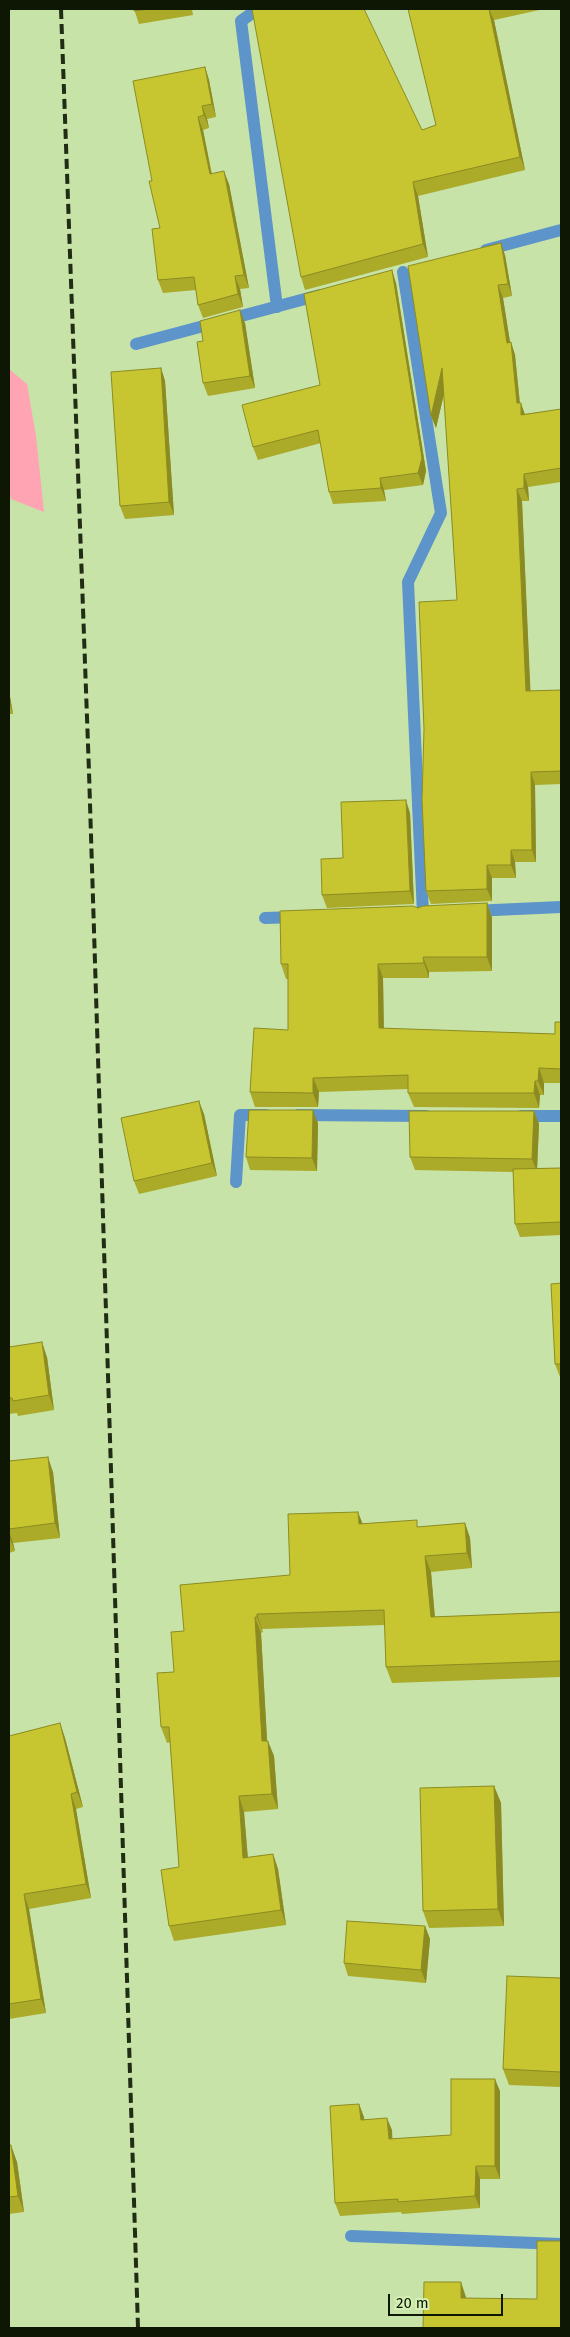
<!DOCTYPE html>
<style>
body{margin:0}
#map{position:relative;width:570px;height:2337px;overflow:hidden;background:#c7e3a8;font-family:"Fira Sans",sans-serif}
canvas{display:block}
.frame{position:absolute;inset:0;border:10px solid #0e1703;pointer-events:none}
.scale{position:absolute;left:388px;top:2294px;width:115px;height:22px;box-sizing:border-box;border:2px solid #0e1703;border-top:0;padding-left:6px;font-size:15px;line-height:18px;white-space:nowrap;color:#0e1703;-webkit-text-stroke:4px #d4f0b5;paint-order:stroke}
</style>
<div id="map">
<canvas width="570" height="2337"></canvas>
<div class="frame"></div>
<div class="scale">20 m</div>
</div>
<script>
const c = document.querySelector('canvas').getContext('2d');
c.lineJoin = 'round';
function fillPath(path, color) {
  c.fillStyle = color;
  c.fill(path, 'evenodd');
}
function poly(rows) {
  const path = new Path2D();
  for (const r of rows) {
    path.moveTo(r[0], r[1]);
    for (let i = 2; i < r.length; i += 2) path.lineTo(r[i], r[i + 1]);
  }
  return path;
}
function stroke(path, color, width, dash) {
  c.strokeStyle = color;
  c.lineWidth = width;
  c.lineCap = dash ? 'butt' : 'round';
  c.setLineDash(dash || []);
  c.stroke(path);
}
fillPath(poly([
 [9,369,27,384,36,436,44,512,11,499,9,490]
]), '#ffa4b3');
stroke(poly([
 [258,9,241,21,277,307],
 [486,250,561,230],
 [403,272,441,513,408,582,423,914],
 [136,344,320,295],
 [472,911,561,907],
 [265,918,297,917],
 [298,1115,426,1116],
 [521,1116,561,1116],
 [236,1182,240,1115,266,1115],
 [351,2236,561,2244]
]), '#5d94c9', 12);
stroke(poly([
 [61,9,89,772,138,2328]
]), '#212c14', 4, [10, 5]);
fillPath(poly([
 [134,9,192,9,193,15,139,24],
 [408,9,544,9,494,20,525,170,418,196,428,257,305,290,301,277,422,130,436,125],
 [205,67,209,80,216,117,207,119,209,128,203,130,212,174,229,184,249,288,240,289,243,307,203,318,198,305,196,290,163,293,158,280,160,228],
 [505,255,512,296,503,298,510,342,511,342,515,355,520,403,525,414,561,409,561,482,528,487,529,501,522,501,530,691,561,690,561,784,535,785,536,862,515,862,516,878,492,878,492,901,431,904,426,891,457,600,444,394,436,428,431,416],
 [396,283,426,471,423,485,384,490,386,501,333,504,329,492,321,443,258,460,253,447,320,385],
 [245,323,255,388,208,396,203,383],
 [161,368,165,381,174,515,125,519,120,506],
 [9,691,13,714,9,714],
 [410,813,414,904,327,908,322,895],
 [487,903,492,918,492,971,429,972,429,978,383,978,384,1029,555,1034,561,1022,561,1083,544,1083,544,1095,540,1095,539,1108,414,1107,408,1093,408,1089,319,1092,318,1107,255,1107,250,1092,288,1030,288,979,286,979,281,964,418,908],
 [534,1111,539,1124,537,1168,561,1168,561,1235,520,1237,515,1224,513,1172,415,1170,410,1157],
 [204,1114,217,1176,139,1194,134,1181],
 [318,1123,317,1171,250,1170,246,1157],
 [561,1283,561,1377,560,1377,555,1364],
 [9,1347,47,1357,54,1410,18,1416,17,1413,9,1414],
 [9,1461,53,1472,60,1538,13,1543,15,1551,9,1553],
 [465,1523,470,1538,472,1568,431,1572,435,1617,561,1612,561,1677,392,1683,386,1667,385,1625,262,1629,263,1632,261,1633,267,1741,274,1756,278,1809,244,1812,248,1858,273,1854,278,1869,286,1925,174,1941,169,1926,179,1867,170,1742,167,1743,161,1727,184,1631,290,1575,363,1524,420,1527],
 [60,1723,65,1738,83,1807,76,1809,91,1898,29,1909,46,2013,9,2019,9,1736],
 [494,1786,501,1803,504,1926,429,1928,423,1911],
 [425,1926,430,1939,426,1983,348,1976,344,1963],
 [561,1978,561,2087,509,2085,503,2069],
 [500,2091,500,2179,480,2179,480,2208,402,2214,401,2212,340,2216,335,2203,359,2104,364,2119,392,2130,392,2139,451,2135],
 [9,2145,17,2162,24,2212,9,2214]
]), '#abaa29');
fillPath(poly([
 [489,9,494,20,525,170,520,157],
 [205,67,209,80,216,117,212,104],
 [202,106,207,119,209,128,204,115],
 [198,117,203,130,214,187,210,174],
 [224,171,229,184,249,288,244,275],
 [413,182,418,196,428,257,423,244],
 [501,243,505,255,512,296,508,284],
 [392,270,396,283,426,471,423,485,418,473],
 [235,276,240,289,243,307,238,294],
 [498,285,503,298,512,355,507,343],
 [240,310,245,323,255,388,250,376],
 [511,342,515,355,521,416,517,403],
 [161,368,165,381,174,515,169,502],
 [442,368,447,381,436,428,431,416],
 [521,403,525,415,521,415],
 [524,474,528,487,529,501,524,488],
 [380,478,384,490,386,501,381,488],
 [517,489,522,501,531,703,526,691],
 [9,691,13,714,9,702],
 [531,772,535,785,536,862,532,850],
 [406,800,410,813,414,904,410,891],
 [511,850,515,862,516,878,511,865],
 [487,865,492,878,492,901,487,889],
 [487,903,492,918,492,971,487,957],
 [423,957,429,972,429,978,424,963],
 [378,964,383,978,384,1043,379,1028],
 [539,1068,544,1083,544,1095,538,1081],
 [313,1078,319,1092,318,1107,313,1093],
 [535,1081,540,1095,539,1108,534,1093],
 [199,1101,204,1114,217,1176,212,1163],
 [313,1110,318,1123,317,1171,312,1158],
 [534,1111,539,1124,537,1172,532,1159],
 [42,1342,47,1357,54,1410,49,1395],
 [48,1457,53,1472,60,1538,55,1523],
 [358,1512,364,1527,359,1524],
 [465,1523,470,1538,472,1568,467,1553],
 [9,1531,13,1543,15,1551,9,1537],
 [425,1556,431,1572,436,1632,431,1617],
 [257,1614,263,1632,257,1617],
 [255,1617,261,1633,268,1756,262,1741],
 [60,1723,65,1738,83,1807,77,1792],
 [268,1741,274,1756,278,1809,272,1794],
 [494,1786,501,1803,504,1926,498,1909],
 [71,1794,76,1809,91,1898,86,1884],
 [239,1796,244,1812,249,1873,243,1858],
 [273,1854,278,1869,286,1925,281,1910],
 [24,1894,29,1909,46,2013,41,1999],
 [425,1926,430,1939,426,1983,421,1970],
 [495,2079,500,2091,500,2179,495,2166],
 [359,2104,364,2117,365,2132,361,2120],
 [387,2118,392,2130,393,2151,389,2139],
 [11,2145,17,2162,24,2212,18,2196],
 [476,2166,480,2179,480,2208,475,2196],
 [461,2282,466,2297,466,2313,461,2298]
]), '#8b8b22');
const building = poly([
 [134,9,149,9,134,11,134,9],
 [252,9,364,9,422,130,436,125,408,9,489,9,520,157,413,182,423,244,301,277,252,9],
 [205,67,212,104,202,106,204,115,198,117,210,174,224,171,244,275,235,276,238,294,198,305,194,277,158,280,152,229,160,228,149,181,152,181,133,81,205,67],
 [501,243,508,284,498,285,507,343,511,342,517,403,521,403,521,415,561,409,561,468,524,474,524,488,517,489,526,691,561,690,561,771,531,772,532,850,511,850,511,865,487,865,487,889,426,891,422,800,424,729,419,602,457,600,442,368,431,416,408,266,501,243],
 [392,270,422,458,418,473,380,478,381,488,329,492,318,430,253,447,242,405,320,385,304,294,392,270],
 [240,310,250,376,203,383,197,342,203,341,200,321,240,310],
 [161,368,169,502,120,506,111,372,161,368],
 [406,800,410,891,322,895,321,859,343,858,341,802,406,800],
 [487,903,487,957,423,957,424,963,378,964,379,1028,555,1034,555,1022,561,1022,561,1069,539,1068,538,1081,535,1081,534,1093,408,1093,408,1075,313,1078,313,1093,250,1092,254,1028,288,1030,288,964,281,964,280,911,413,906,418,908,423,906,487,903],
 [199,1101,212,1163,134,1181,121,1118,199,1101],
 [249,1110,313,1110,312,1158,246,1157,249,1110],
 [409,1111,534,1111,532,1159,410,1157,409,1111],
 [561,1168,561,1222,515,1224,513,1169,561,1168],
 [561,1283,561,1364,555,1364,551,1284,561,1283],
 [42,1342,49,1395,13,1401,12,1398,9,1398,9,1347,42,1342],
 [48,1457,55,1523,9,1529,9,1461,48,1457],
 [358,1512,359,1524,417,1520,417,1527,465,1523,467,1553,425,1556,431,1617,561,1612,561,1661,386,1667,384,1610,257,1614,257,1617,255,1617,262,1741,268,1741,272,1794,239,1796,243,1858,273,1854,281,1910,169,1926,161,1870,179,1867,169,1727,161,1727,157,1673,174,1672,171,1632,184,1631,180,1585,290,1575,288,1514,358,1512],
 [60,1723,77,1792,71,1794,86,1884,24,1894,41,1999,9,2004,9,1736,60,1723],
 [494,1786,498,1909,423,1911,420,1788,494,1786],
 [347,1921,425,1926,421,1970,344,1963,347,1921],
 [507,1976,561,1978,561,2072,503,2069,507,1976],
 [451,2079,495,2079,495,2166,476,2166,475,2196,398,2202,398,2199,335,2203,330,2106,359,2104,361,2120,387,2118,389,2139,451,2135,451,2079],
 [9,2145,11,2145,18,2196,9,2197,9,2145],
 [537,2241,561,2241,561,2328,423,2328,424,2282,461,2282,461,2298,537,2299,537,2241]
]);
fillPath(building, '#c7c630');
stroke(building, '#8b8b22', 1);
</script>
